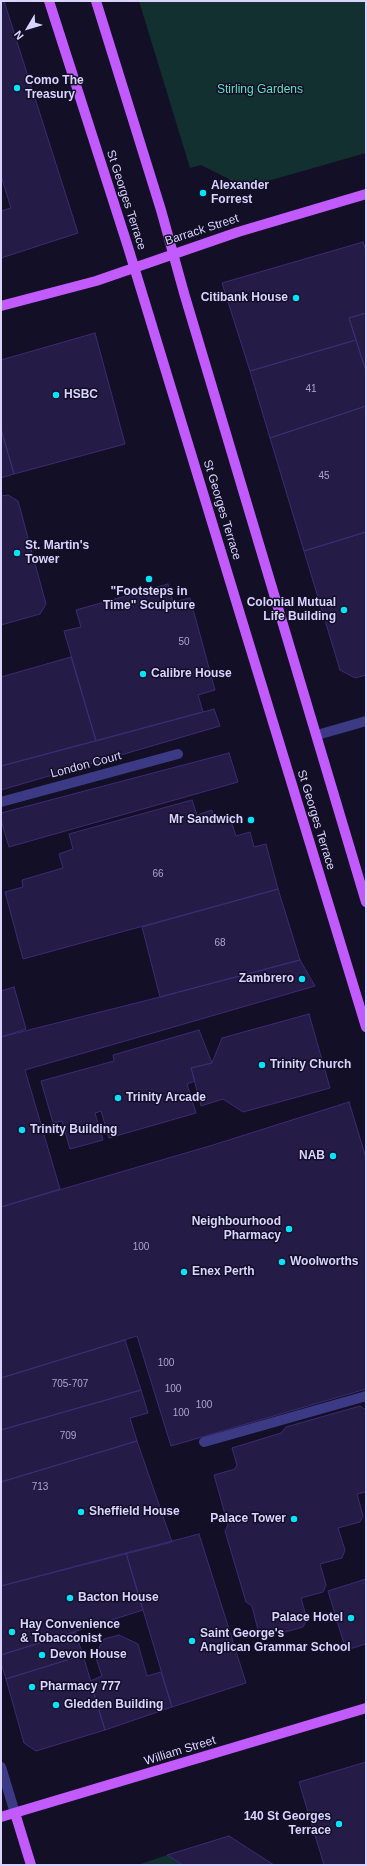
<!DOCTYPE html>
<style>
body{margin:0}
#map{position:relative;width:367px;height:1866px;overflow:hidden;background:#130f26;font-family:Helvetica,sans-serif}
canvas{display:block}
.frame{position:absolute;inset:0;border:2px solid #d9d4ff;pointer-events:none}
.north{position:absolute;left:8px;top:8px;width:40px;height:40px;-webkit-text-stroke:3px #130f26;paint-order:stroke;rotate:232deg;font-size:11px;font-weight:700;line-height:16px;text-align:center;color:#d9d4ff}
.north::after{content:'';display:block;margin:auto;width:14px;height:18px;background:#d9d4ff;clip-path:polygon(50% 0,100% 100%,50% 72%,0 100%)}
</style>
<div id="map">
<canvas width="367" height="1866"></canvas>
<div class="frame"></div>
<div class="north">N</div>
</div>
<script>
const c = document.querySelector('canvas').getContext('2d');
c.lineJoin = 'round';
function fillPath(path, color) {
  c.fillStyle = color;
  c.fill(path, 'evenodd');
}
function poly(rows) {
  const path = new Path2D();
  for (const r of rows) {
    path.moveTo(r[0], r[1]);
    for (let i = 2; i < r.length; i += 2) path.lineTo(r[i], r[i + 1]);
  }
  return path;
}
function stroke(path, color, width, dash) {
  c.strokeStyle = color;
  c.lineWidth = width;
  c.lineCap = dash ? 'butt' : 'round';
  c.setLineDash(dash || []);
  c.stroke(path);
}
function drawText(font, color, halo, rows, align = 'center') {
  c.font = font + ' Helvetica,sans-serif';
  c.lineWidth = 3;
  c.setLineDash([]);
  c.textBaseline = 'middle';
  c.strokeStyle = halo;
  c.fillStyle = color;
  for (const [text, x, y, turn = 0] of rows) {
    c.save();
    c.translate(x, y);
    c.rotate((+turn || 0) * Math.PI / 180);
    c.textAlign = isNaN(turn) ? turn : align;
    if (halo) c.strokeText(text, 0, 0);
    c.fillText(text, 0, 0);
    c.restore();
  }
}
fillPath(poly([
 [139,1,366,1,366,153,233,191,229,179,201,165,190,168],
 [167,1855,183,1865,138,1865]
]), '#12302f');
const building = poly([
 [1,1,4,1,78,233,1,258,1,211,11,208,1,176,1,1],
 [363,242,366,251,366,313,349,318,356,340,250,371,222,283,363,242],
 [366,313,366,371,349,318,366,313],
 [95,333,125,444,14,474,1,429,1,360,95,333],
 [356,340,366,371,366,406,270,438,250,371,356,340],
 [366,406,366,532,304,551,270,438,366,406],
 [1,429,14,474,1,478,1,429],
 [8,495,18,501,46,604,40,614,1,625,1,496,8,495],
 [366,532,366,675,355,678,340,670,304,551,366,532],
 [168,584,173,602,190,598,215,690,198,695,203,712,96,741,64,631,81,627,76,610,168,584],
 [71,657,96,741,1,766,1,677,71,657],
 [214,709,220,726,1,790,1,766,214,709],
 [229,753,238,782,9,847,1,820,1,813,229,753],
 [192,800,197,815,212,810,216,824,231,821,236,836,250,832,254,847,266,844,278,889,23,959,5,892,23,887,22,880,63,868,59,854,73,849,69,834,192,800],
 [278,889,300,960,160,997,142,927,278,889],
 [300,960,315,986,25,1070,60,1189,1,1207,1,1037,160,997,300,960],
 [14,987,26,1029,1,1037,1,991,14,987],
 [309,1014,330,1088,243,1112,223,1099,201,1106,191,1068,212,1063,222,1038,309,1014],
 [199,1030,212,1063,191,1068,195,1081,187,1084,196,1113,109,1138,101,1111,95,1113,103,1140,70,1149,62,1121,53,1123,41,1081,114,1061,113,1055,199,1030],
 [349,1102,366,1158,366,1389,171,1446,137,1336,1,1378,1,1207,213,1145,349,1102],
 [125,1340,141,1390,1,1430,1,1378,125,1340],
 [141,1390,148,1413,130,1418,137,1441,1,1482,1,1430,141,1390],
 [360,1406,366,1410,366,1492,357,1494,363,1516,360,1522,338,1528,345,1550,342,1558,320,1564,326,1585,323,1592,301,1598,307,1619,303,1627,282,1633,275,1630,259,1634,252,1606,246,1602,225,1531,228,1525,214,1475,235,1469,237,1465,232,1448,281,1433,286,1427,360,1406],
 [137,1441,172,1542,1,1586,1,1482,137,1441],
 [199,1534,246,1683,172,1707,126,1553,199,1534],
 [126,1553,143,1610,1,1655,1,1586,126,1553],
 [366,1579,366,1644,346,1650,328,1591,366,1579],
 [75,1632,83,1655,6,1679,1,1663,1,1655,75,1632],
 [119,1635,138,1644,147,1676,161,1672,172,1707,105,1730,90,1681,102,1676,95,1655,104,1639,119,1635],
 [83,1655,105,1730,36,1751,24,1743,6,1679,83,1655],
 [366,1762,366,1865,324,1865,299,1782,366,1762],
 [229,1836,274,1865,183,1865,167,1855,229,1836]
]);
fillPath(building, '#241b47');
stroke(building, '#3b2d73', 1);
stroke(poly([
 [317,735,366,721],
 [1,802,178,754],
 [204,1442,366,1396],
 [1,1767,15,1813]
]), '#3d3a85', 10);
stroke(poly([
 [49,1,128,247,366,1027],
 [96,1,161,210,184,293,366,902],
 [1,306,96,281,238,232,366,194],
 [15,1813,31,1865],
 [1,1817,366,1708]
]), '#c25bff', 10);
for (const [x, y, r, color] of [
 [17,88,4,"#00e5ff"],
 [203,193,4,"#00e5ff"],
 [296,298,4,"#00e5ff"],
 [56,395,4,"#00e5ff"],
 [17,553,4,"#00e5ff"],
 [149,579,4,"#00e5ff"],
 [344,610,4,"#00e5ff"],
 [143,674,4,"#00e5ff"],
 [251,820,4,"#00e5ff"],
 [302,979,4,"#00e5ff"],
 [262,1065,4,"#00e5ff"],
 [118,1098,4,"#00e5ff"],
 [22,1130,4,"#00e5ff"],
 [333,1156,4,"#00e5ff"],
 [289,1229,4,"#00e5ff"],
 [282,1262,4,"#00e5ff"],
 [184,1272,4,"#00e5ff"],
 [81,1512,4,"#00e5ff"],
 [294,1519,4,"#00e5ff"],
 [70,1598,4,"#00e5ff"],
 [351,1618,4,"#00e5ff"],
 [12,1632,4,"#00e5ff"],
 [192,1641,4,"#00e5ff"],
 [42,1655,4,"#00e5ff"],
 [32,1687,4,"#00e5ff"],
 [56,1705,4,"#00e5ff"],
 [339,1824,4,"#00e5ff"]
]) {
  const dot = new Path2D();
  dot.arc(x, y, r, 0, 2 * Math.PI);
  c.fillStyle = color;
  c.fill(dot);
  stroke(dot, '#130f26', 1.5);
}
drawText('10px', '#aca6d1', null, [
 ["41",311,389],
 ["45",324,476],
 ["50",184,642],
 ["66",158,874],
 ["68",220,943],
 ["100",141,1247],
 ["100",166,1363],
 ["705-707",70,1384],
 ["100",173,1389],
 ["100",204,1405],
 ["100",181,1413],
 ["709",68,1436],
 ["713",40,1487]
]);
drawText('bold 12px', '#d9d4ff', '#130f26', [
 ["Como The",25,81],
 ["Treasury",25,95],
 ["Alexander",211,186],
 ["Forrest",211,200],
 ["Citibank House",288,298,"right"],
 ["HSBC",64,395],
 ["St. Martin's",25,546],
 ["Tower",25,560],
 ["\"Footsteps in",149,592,"center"],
 ["Time\" Sculpture",149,606,"center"],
 ["Colonial Mutual",336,603,"right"],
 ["Life Building",336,617,"right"],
 ["Calibre House",151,674],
 ["Mr Sandwich",243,820,"right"],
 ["Zambrero",294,979,"right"],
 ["Trinity Church",270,1065],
 ["Trinity Arcade",126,1098],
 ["Trinity Building",30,1130],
 ["NAB",325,1156,"right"],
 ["Neighbourhood",281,1222,"right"],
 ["Pharmacy",281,1236,"right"],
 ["Woolworths",290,1262],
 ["Enex Perth",192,1272],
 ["Sheffield House",89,1512],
 ["Palace Tower",286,1519,"right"],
 ["Bacton House",78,1598],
 ["Palace Hotel",343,1618,"right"],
 ["Hay Convenience",20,1625],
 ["& Tobacconist",20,1639],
 ["Saint George's",200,1634],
 ["Anglican Grammar School",200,1648],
 ["Devon House",50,1655],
 ["Pharmacy 777",40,1687],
 ["Gledden Building",64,1705],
 ["140 St Georges",331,1817,"right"],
 ["Terrace",331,1831,"right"]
], 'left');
drawText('12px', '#5fe0c0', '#130f26', [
 ["Stirling Gardens",260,90]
]);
drawText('12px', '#d9d4ff', '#130f26', [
 ["St Georges Terrace",126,200,72],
 ["Barrack Street",202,230,-18],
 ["St Georges Terrace",222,510,73],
 ["London Court",86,765,-15],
 ["St Georges Terrace",316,820,73],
 ["William Street",180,1751,-17]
]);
</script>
